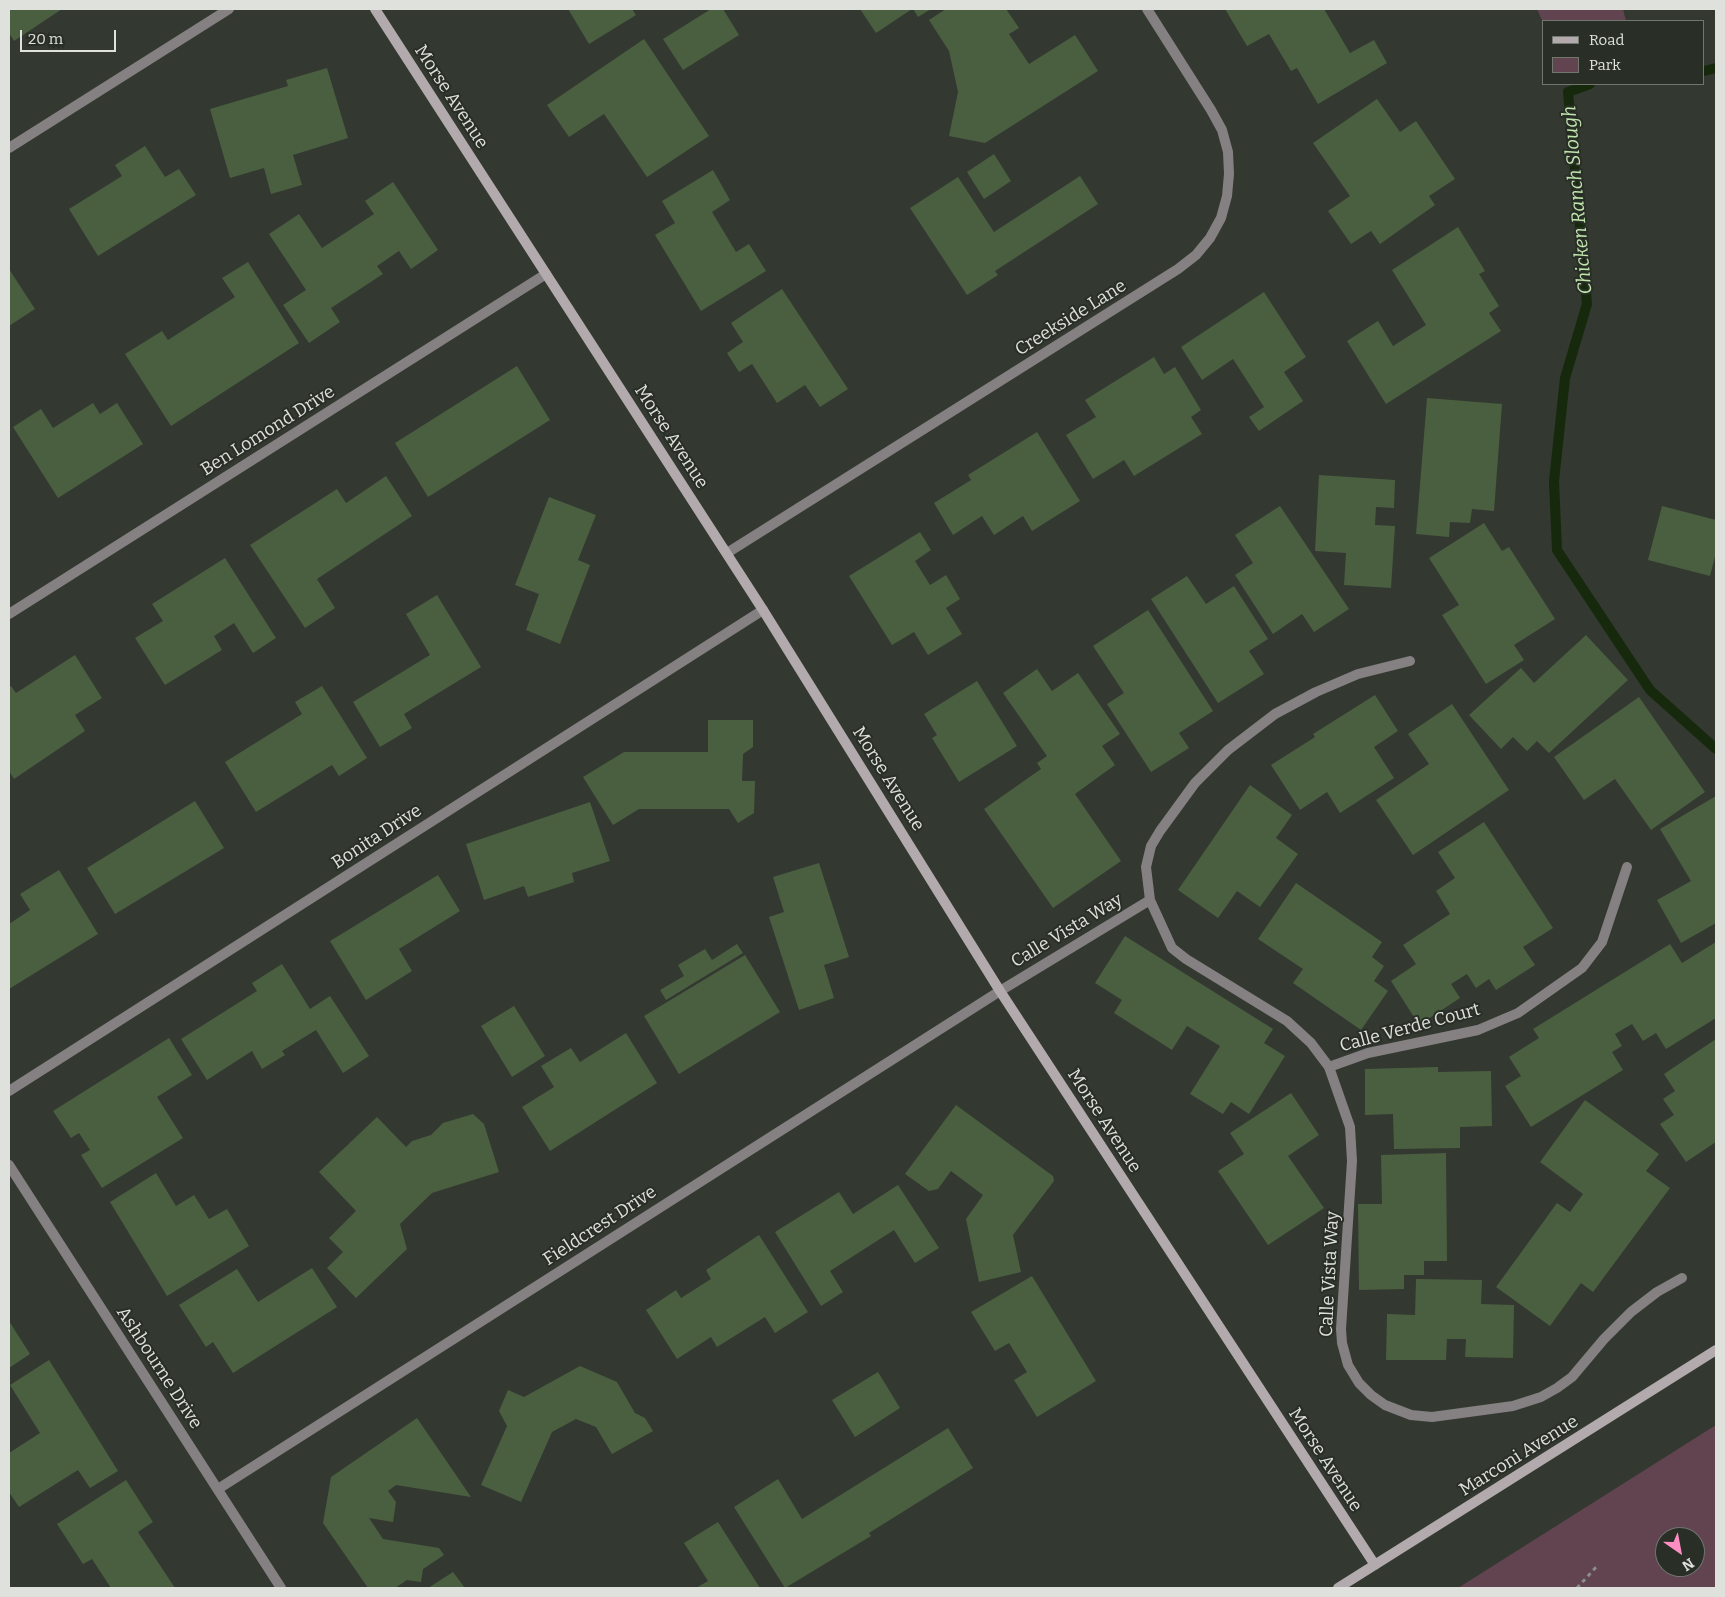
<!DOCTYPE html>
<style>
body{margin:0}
#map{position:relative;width:1725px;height:1597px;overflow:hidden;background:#333831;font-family:Bitter,serif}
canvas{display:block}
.frame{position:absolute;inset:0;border:10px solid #dee1dc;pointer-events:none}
.legend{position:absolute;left:1542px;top:20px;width:162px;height:65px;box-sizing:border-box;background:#292e27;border:1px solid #71766f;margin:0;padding:6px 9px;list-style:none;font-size:15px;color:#dee1dc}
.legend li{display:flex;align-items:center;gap:10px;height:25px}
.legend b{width:25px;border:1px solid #71766f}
.north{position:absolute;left:1655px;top:1527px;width:50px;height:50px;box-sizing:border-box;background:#292e27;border:1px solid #71766f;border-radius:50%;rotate:147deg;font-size:14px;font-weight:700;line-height:20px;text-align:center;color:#dee1dc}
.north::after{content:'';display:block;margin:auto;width:18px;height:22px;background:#fd8ec1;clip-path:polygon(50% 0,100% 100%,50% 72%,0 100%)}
.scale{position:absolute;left:20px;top:30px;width:96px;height:22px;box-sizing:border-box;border:2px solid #dee1dc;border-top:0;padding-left:6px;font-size:15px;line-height:18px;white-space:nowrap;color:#dee1dc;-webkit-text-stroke:4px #292e27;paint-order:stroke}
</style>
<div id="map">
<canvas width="1725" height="1597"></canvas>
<div class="frame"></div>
<ul class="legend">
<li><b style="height:6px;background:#b2aaad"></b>Road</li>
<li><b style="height:14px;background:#624451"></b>Park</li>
</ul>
<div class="north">N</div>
<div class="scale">20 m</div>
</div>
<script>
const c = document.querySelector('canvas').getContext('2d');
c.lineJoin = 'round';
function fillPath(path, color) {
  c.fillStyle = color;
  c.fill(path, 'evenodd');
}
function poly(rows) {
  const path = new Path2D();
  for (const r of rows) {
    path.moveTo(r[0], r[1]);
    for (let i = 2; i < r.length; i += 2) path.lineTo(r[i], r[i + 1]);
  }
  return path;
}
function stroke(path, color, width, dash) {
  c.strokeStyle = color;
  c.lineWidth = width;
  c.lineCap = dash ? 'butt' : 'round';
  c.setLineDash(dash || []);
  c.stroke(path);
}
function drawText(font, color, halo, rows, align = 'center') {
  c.font = font + ' Bitter,serif';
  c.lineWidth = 4;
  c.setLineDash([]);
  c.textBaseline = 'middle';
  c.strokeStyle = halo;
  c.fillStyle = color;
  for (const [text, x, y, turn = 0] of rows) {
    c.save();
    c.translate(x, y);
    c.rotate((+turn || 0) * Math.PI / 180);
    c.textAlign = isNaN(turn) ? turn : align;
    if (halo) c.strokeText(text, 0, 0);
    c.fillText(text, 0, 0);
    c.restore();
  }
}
fillPath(poly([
 [1537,9,1623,9,1626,21,1544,21,1544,25],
 [1716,1425,1716,1588,1458,1588],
 [1665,1537,1695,1537,1695,1567,1665,1567]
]), '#624451');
stroke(poly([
 [1704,71,1716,68],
 [1590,84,1568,92,1587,304,1565,378,1554,481,1557,550,1650,690,1716,749]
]), '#17290c', 10);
fillPath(poly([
 [9,9,62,9,14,41,9,33],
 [568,9,632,9,636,15,589,44],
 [711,9,723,9,739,35,683,70,663,39],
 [860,9,912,9,876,33],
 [913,9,931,9,918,17],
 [946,9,1006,9,1019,28,1009,34,1029,64,1075,35,1098,71,985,143,949,136,958,92,949,51,929,20],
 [1225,9,1324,9,1350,53,1374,40,1387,63,1318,104,1297,68,1291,71,1269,34,1247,46],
 [644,39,709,136,647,177,604,114,569,137,547,105],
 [327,68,348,138,293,155,302,185,271,194,264,168,230,178,210,109,288,86,286,80],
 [1377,99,1400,132,1416,121,1455,179,1429,196,1435,205,1380,244,1371,231,1351,244,1328,211,1350,196,1313,143],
 [145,146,165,177,179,169,196,195,98,256,69,209,122,176,115,165],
 [994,154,1011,181,984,199,967,172],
 [713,170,730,200,712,212,736,252,749,244,766,271,701,311,655,235,675,223,662,201],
 [1080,176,1098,204,995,271,998,275,967,295,910,208,958,177,994,232],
 [393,182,438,250,411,269,399,251,377,266,383,274,331,308,340,322,309,343,283,305,306,290,269,234,299,214,322,248,374,214,365,201],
 [1458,227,1485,271,1479,274,1499,306,1489,313,1501,331,1386,404,1347,341,1378,321,1393,346,1426,325,1392,270],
 [248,262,299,343,171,426,125,354,162,331,168,340,235,297,222,278],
 [9,269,35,309,9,326],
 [782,289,848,389,820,407,805,385,777,403,752,364,739,372,727,353,743,342,731,323],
 [1264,292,1306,357,1284,372,1303,401,1259,431,1249,417,1264,407,1233,359,1202,380,1181,347],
 [1154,357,1164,374,1175,367,1201,410,1191,417,1202,434,1134,476,1124,460,1093,479,1066,435,1096,417,1085,400],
 [517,366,550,420,428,497,395,443],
 [1427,398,1502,404,1494,511,1472,509,1470,523,1450,522,1449,537,1416,534],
 [93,403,100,414,117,403,143,444,58,498,13,427,41,409,53,428],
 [1037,432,1080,501,1032,531,1023,516,994,535,982,516,953,535,934,503,971,480,968,475],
 [1319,475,1395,480,1394,508,1376,507,1375,525,1395,526,1391,588,1344,585,1346,553,1315,551],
 [386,476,412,516,317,579,335,608,305,628,250,545,337,489,346,503],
 [549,497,596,515,578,560,590,565,560,644,526,630,539,594,515,585],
 [1280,506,1349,609,1314,632,1302,614,1273,634,1235,575,1253,563,1235,535],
 [1662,506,1716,520,1716,553,1710,576,1648,560],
 [1484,523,1502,551,1509,547,1555,619,1514,645,1524,660,1486,684,1442,615,1459,605,1429,558],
 [920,532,931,550,915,561,930,585,946,575,960,599,946,608,962,634,928,655,914,632,892,645,849,576],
 [225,558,276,638,253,653,234,623,214,636,222,650,165,685,135,638,163,621,152,604],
 [1187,576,1206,604,1234,586,1268,639,1249,651,1264,674,1218,703,1151,599],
 [437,595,481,667,404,714,412,728,380,747,353,702,430,655,406,614],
 [1148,610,1213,711,1179,733,1189,748,1151,772,1107,704,1124,693,1093,646],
 [1586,635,1628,680,1549,753,1537,741,1527,751,1513,737,1501,749,1469,715,1521,668,1534,683],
 [75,655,102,698,75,715,85,731,14,779,9,771,9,688,11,686,16,693],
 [1037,669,1052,691,1078,673,1120,734,1102,746,1115,765,1075,794,1121,861,1053,908,984,809,1041,769,1037,763,1047,756,1003,693],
 [977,681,1017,746,959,782,932,738,937,735,924,714],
 [322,686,367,758,339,776,332,765,256,812,225,762,302,714,295,702],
 [1375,695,1398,731,1374,747,1394,778,1340,813,1327,792,1300,810,1271,765,1315,737,1313,734],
 [1639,697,1705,792,1651,830,1615,779,1584,800,1554,757],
 [1452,704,1509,790,1413,855,1376,800,1429,764,1408,734],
 [708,720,753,720,753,747,743,754,742,781,755,781,754,813,738,823,729,809,639,809,613,825,583,777,624,752,708,752],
 [1250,785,1292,815,1276,838,1298,854,1260,907,1237,891,1218,918,1178,890],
 [1716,796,1716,923,1681,943,1657,900,1691,881,1660,829],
 [195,801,224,848,115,914,87,868],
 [590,802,610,861,572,873,574,882,528,897,524,886,484,900,466,844],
 [1484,822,1553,928,1523,947,1535,965,1496,990,1489,979,1476,988,1467,974,1451,984,1460,998,1419,1025,1391,981,1416,964,1403,945,1450,914,1436,891,1455,878,1438,852],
 [819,863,849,957,824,965,834,998,799,1010,769,917,784,912,773,877],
 [59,870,98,934,9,989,9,924,30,910,20,894],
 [438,875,460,911,399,949,412,971,366,1000,330,941],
 [1296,883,1382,942,1372,957,1384,966,1374,981,1388,991,1361,1030,1293,983,1303,969,1258,939],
 [1125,936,1273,1029,1264,1043,1285,1056,1249,1114,1231,1102,1223,1114,1190,1094,1220,1046,1187,1026,1172,1050,1114,1013,1122,1000,1095,983],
 [1716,942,1716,1018,1666,1049,1656,1033,1643,1041,1632,1024,1615,1034,1622,1046,1612,1052,1623,1070,1531,1127,1505,1086,1521,1076,1509,1057,1539,1038,1533,1029,1670,944,1682,963],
 [737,944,743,953,666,1000,660,990,684,976,678,965,705,949,712,960],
 [745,955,780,1012,679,1074,644,1016],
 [282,964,310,1009,330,996,369,1056,343,1073,316,1030,282,1051,285,1055,262,1069,252,1051,207,1080,181,1039,257,991,252,983],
 [514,1006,545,1056,512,1077,481,1026],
 [626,1033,657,1083,550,1151,522,1107,554,1087,541,1066,571,1048,580,1062],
 [169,1038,192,1075,157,1097,183,1138,102,1188,81,1155,90,1150,79,1133,71,1138,53,1111],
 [1716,1039,1716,1142,1686,1162,1660,1124,1674,1115,1663,1099,1675,1091,1664,1074],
 [1438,1067,1438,1072,1491,1071,1492,1126,1460,1127,1460,1148,1394,1149,1393,1114,1365,1115,1365,1069],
 [1291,1093,1319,1135,1288,1156,1324,1208,1268,1245,1218,1171,1244,1154,1230,1133],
 [1585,1100,1659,1154,1646,1171,1670,1188,1593,1292,1581,1283,1550,1326,1496,1287,1557,1203,1570,1212,1583,1194,1540,1162],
 [956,1105,1053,1176,1054,1181,1013,1235,1021,1272,979,1282,966,1219,983,1195,951,1171,938,1189,929,1191,905,1174],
 [473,1114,484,1124,499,1172,432,1193,400,1224,407,1249,356,1298,327,1268,343,1252,329,1238,356,1211,319,1172,377,1117,406,1147,412,1141,431,1135,443,1123],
 [1446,1153,1447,1261,1424,1261,1424,1275,1404,1275,1404,1289,1359,1290,1358,1204,1382,1204,1381,1155],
 [156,1173,176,1206,194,1195,209,1219,227,1209,249,1246,167,1296,110,1202],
 [898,1185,939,1248,915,1263,894,1230,830,1271,843,1292,821,1306,775,1232,839,1192,853,1214],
 [759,1235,808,1312,775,1333,765,1317,717,1347,711,1337,677,1359,646,1310,676,1290,681,1298,711,1279,706,1270],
 [312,1268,337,1307,233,1373,213,1342,206,1347,179,1305,237,1269,258,1302],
 [1032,1276,1096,1381,1037,1417,1014,1380,1027,1372,1009,1343,995,1351,971,1312],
 [1416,1279,1482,1280,1481,1304,1514,1305,1513,1358,1465,1357,1466,1339,1447,1339,1446,1360,1386,1360,1387,1314,1415,1315],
 [9,1321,30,1354,9,1368],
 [49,1360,118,1471,90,1488,78,1470,19,1507,9,1492,9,1453,40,1433,10,1385],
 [580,1366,617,1382,635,1413,645,1418,653,1431,612,1454,596,1427,576,1419,552,1432,521,1502,481,1485,507,1426,499,1411,508,1390,524,1397],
 [878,1372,900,1408,855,1437,832,1400],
 [417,1418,471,1497,396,1485,388,1491,396,1502,393,1522,369,1518,383,1539,439,1548,444,1555,423,1569,421,1582,407,1580,395,1588,368,1588,323,1523,331,1477],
 [948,1428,973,1468,869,1533,871,1536,785,1588,734,1507,778,1479,802,1519],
 [126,1480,153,1522,138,1532,175,1588,111,1588,92,1559,83,1564,57,1524],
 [718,1522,760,1588,696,1588,708,1581,684,1543],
 [453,1572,465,1588,428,1588]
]), '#4a5f40');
stroke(poly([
 [1577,1588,1598,1565]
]), '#8a8e88', 3, [4, 4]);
stroke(poly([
 [9,148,229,9],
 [727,553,1178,269,1196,255,1210,238,1221,218,1227,196,1229,174,1228,152,1222,130,1211,110,1147,9],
 [9,614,546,274],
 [1410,661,1358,674,1316,692,1275,714,1228,750,1195,783,1160,831,1151,846,1146,867,1150,900,1172,948,1186,959,1287,1021,1311,1043,1329,1067,1350,1127,1352,1161,1341,1329,1342,1343,1348,1365,1359,1383,1371,1395,1385,1405,1411,1415,1432,1417,1513,1406,1541,1397,1557,1388,1572,1377,1604,1339,1631,1312,1657,1292,1682,1278],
 [1329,1067,1368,1053,1478,1030,1518,1013,1582,968,1602,942,1627,867],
 [9,1091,763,610],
 [9,1165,281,1588],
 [218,1489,1000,991,1150,900]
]), '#858082', 10);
stroke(poly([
 [375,9,763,610,1000,991,1375,1565],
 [1338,1588,1716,1350]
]), '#b2aaad', 10);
drawText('18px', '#dee1dc', '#292e27', [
 ["Morse Avenue",451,97,57],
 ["Creekside Lane",1071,318,-32],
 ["Ben Lomond Drive",268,431,-32],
 ["Morse Avenue",671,437,57],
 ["Morse Avenue",888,779,58],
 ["Bonita Drive",377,837,-33],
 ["Calle Vista Way",1067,931,-31],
 ["Calle Verde Court",1410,1028,-15],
 ["Morse Avenue",1104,1121,57],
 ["Fieldcrest Drive",600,1226,-33],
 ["Calle Vista Way",1330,1274,-87],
 ["Ashbourne Drive",159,1368,57],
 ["Marconi Avenue",1519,1456,-32],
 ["Morse Avenue",1325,1460,57]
]);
drawText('italic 19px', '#c0e6ae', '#292e27', [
 ["Chicken Ranch Slough",1578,200,-95]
]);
</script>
